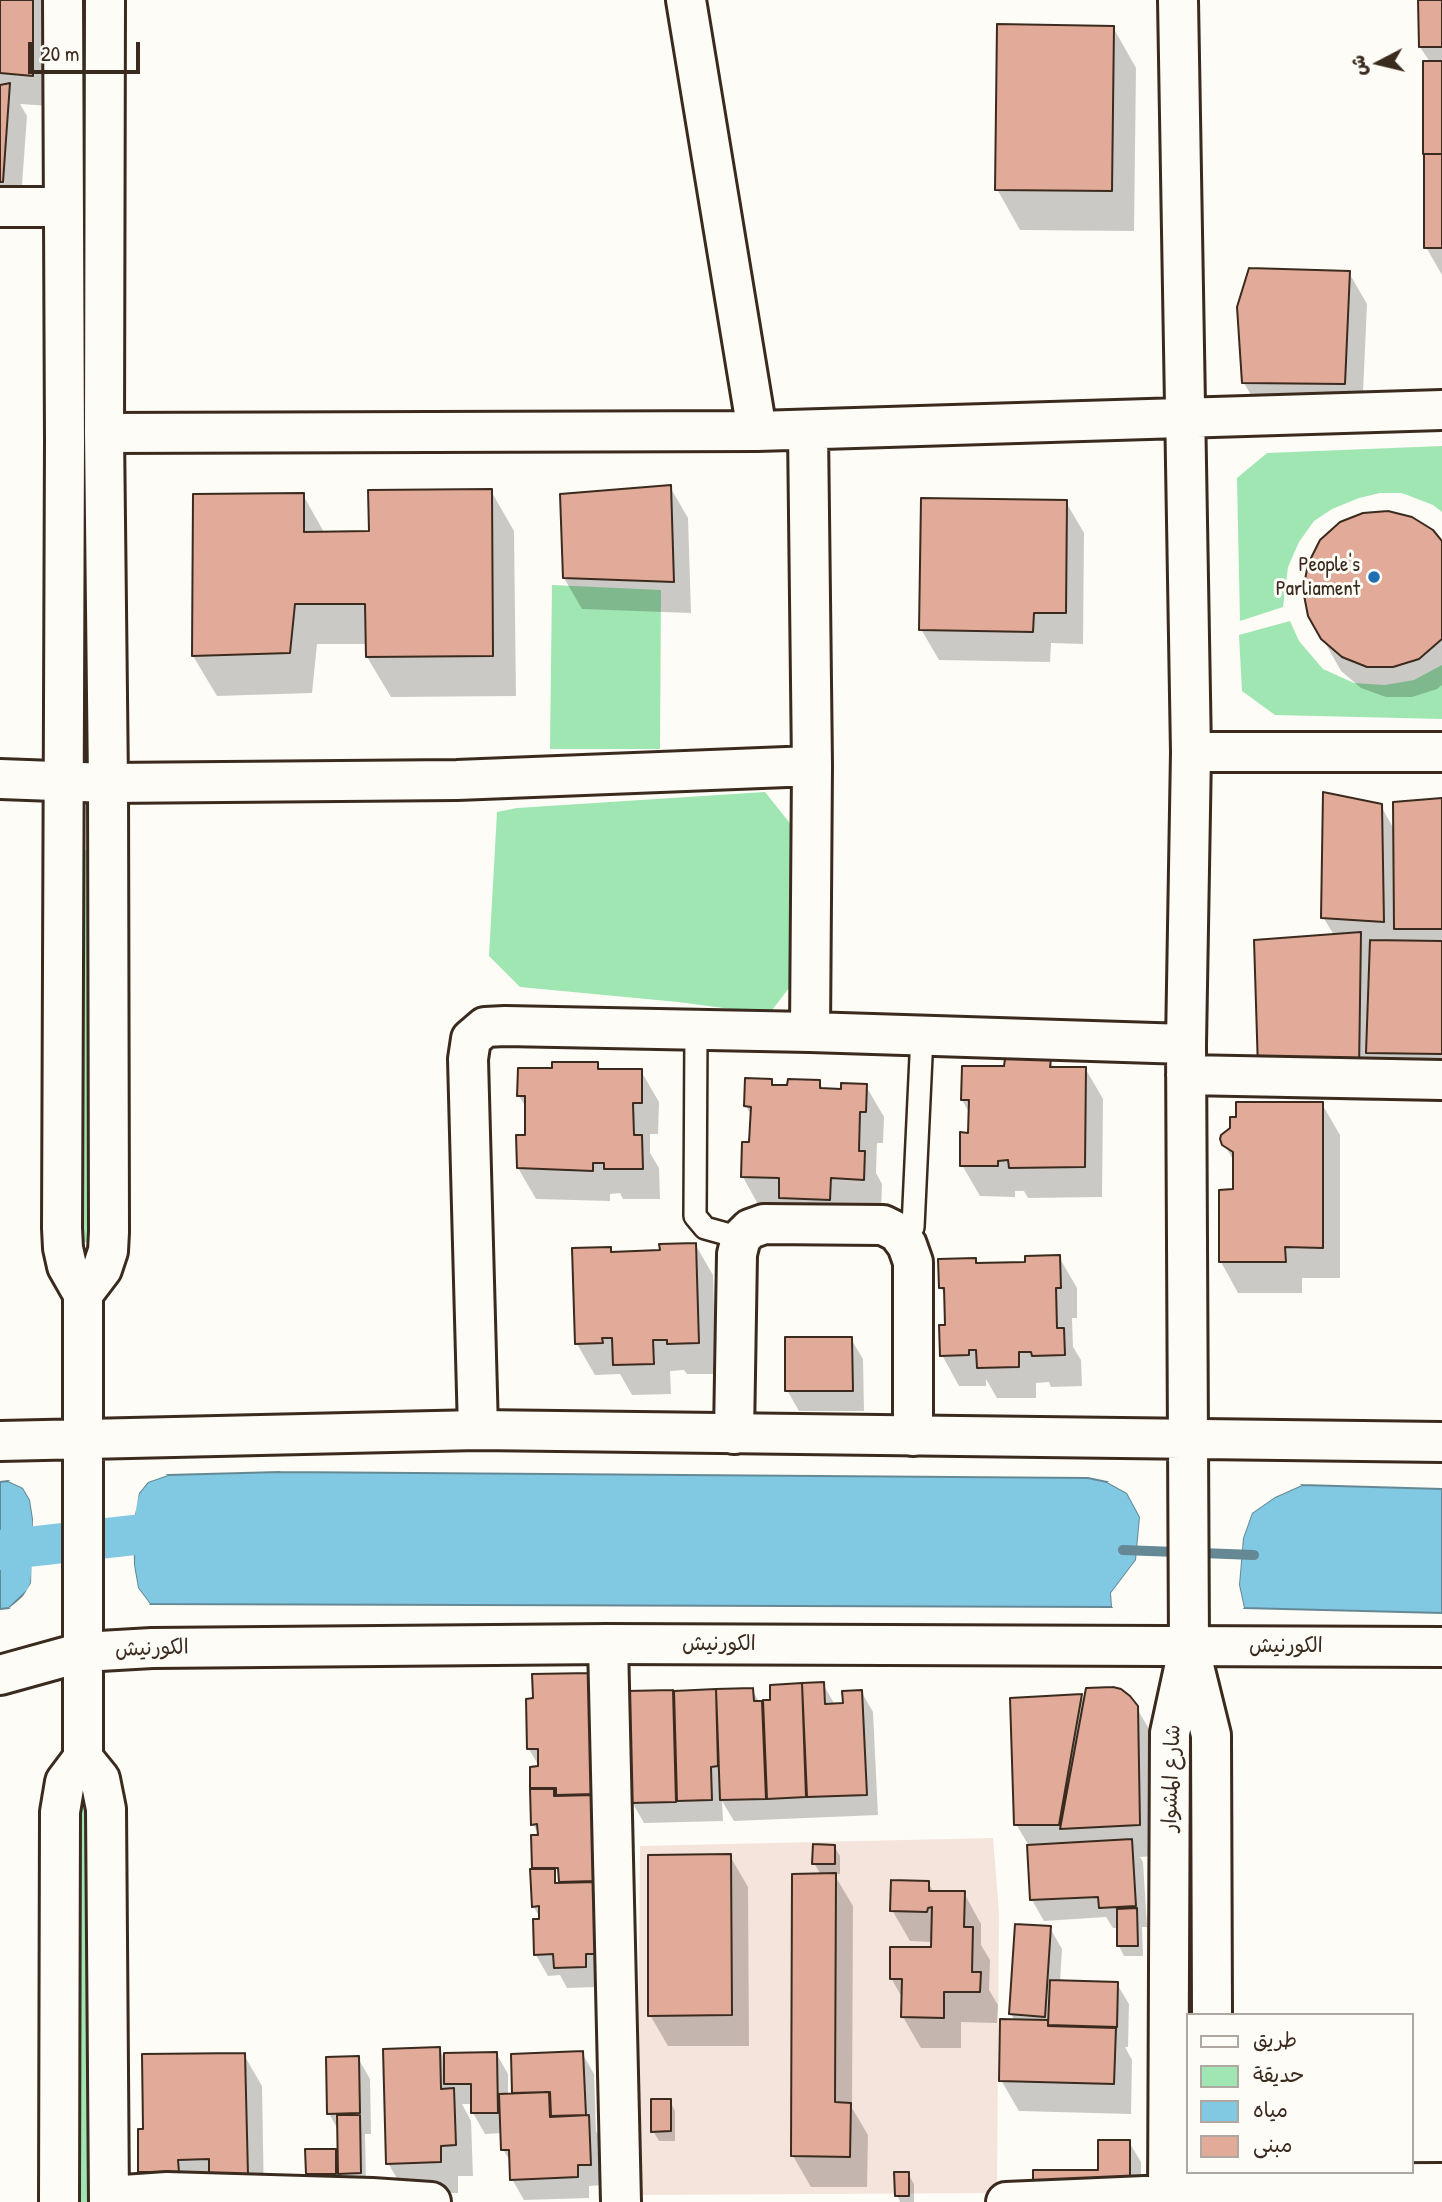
<!DOCTYPE html>
<meta charset="utf-8">
<style>
body{margin:0}
#map{position:relative;width:1442px;height:2202px;overflow:hidden;background:#fdfcf7;font-family:"Patrick Hand","Playpen Sans Arabic",sans-serif}
canvas{display:block}
.legend{position:absolute;left:1186px;top:2013px;width:228px;height:161px;box-sizing:border-box;background:#fdfcf7;border:2px solid #afa8a0;margin:0;padding:9px 12px;list-style:none;font-size:21px;color:#3b2a1e}
.legend li{display:flex;align-items:center;gap:14px;height:35px}
.legend b{width:35px;border:2px solid #afa8a0}
.north{position:absolute;left:1344px;top:28px;width:70px;height:70px;-webkit-text-stroke:5px #fdfcf7;paint-order:stroke;rotate:263deg;font-size:19px;font-weight:700;line-height:28px;text-align:center;color:#3b2a1e}
.north::after{content:'';display:block;margin:auto;width:24px;height:32px;background:#3b2a1e;clip-path:polygon(50% 0,100% 100%,50% 72%,0 100%)}
.scale{position:absolute;left:28px;top:42px;width:112px;height:32px;box-sizing:border-box;border:4px solid #3b2a1e;border-top:0;padding-left:9px;font-size:21px;line-height:24px;white-space:nowrap;color:#3b2a1e;-webkit-text-stroke:5px #fdfcf7;paint-order:stroke}
</style>
<div id="map">
<canvas width="1442" height="2202"></canvas>
<ul class="legend">
<li><b style="height:9px;background:#fdfcf7"></b>طريق</li>
<li><b style="height:19px;background:#a0e6b2"></b>حديقة</li>
<li><b style="height:19px;background:#81c8e2"></b>مياه</li>
<li><b style="height:19px;background:#e2ab99"></b>مبنى</li>
</ul>
<div class="north">ش</div>
<div class="scale">20 m</div>
</div>
<script>
const c = document.querySelector('canvas').getContext('2d');
c.lineJoin = 'round';
function fillPath(path, color) {
  c.fillStyle = color;
  c.fill(path, 'evenodd');
}
function poly(rows) {
  const path = new Path2D();
  for (const r of rows) {
    path.moveTo(r[0], r[1]);
    for (let i = 2; i < r.length; i += 2) path.lineTo(r[i], r[i + 1]);
  }
  return path;
}
function stroke(path, color, width, dash) {
  c.strokeStyle = color;
  c.lineWidth = width;
  c.lineCap = dash ? 'butt' : 'round';
  c.setLineDash(dash || []);
  c.stroke(path);
}
function drawText(font, color, halo, rows, align = 'center') {
  c.font = font + ' "Patrick Hand","Playpen Sans Arabic",sans-serif';
  c.lineWidth = 6;
  c.setLineDash([]);
  c.textBaseline = 'middle';
  c.strokeStyle = halo;
  c.fillStyle = color;
  for (const [text, x, y, turn = 0] of rows) {
    c.save();
    c.translate(x, y);
    c.rotate((+turn || 0) * Math.PI / 180);
    c.textAlign = isNaN(turn) ? turn : align;
    if (halo) c.strokeText(text, 0, 0);
    c.fillText(text, 0, 0);
    c.restore();
  }
}
fillPath(poly([
 [993,1838,999,1912,997,2193,637,2195,640,1846]
]), '#f5e4db');
fillPath(poly([
 [1442,446,1442,512,1433,505,1402,493,1380,493,1359,498,1332,509,1314,521,1299,542,1288,567,1283,607,1240,621,1237,478,1267,453],
 [80,493,90,493,89,746,79,747],
 [552,585,661,590,660,749,550,749],
 [1290,621,1299,641,1323,669,1354,683,1385,685,1414,680,1442,665,1442,719,1275,715,1242,691,1239,635],
 [765,792,801,837,796,979,769,1014,678,1002,520,987,489,956,497,812,517,808],
 [79,850,89,850,87,1242,78,1242],
 [77,1797,87,1797,91,2202,81,2202]
]), '#a0e6b2');
const water = poly([
 [280,1472,1088,1478,1107,1482,1127,1493,1140,1517,1136,1560,1111,1593,1112,1607,150,1604,138,1588,134,1565,135,1506,139,1493,148,1482,168,1475,280,1472],
 [8,1481,23,1488,30,1500,33,1519,33,1563,31,1583,28,1590,9,1608,0,1609,0,1482,8,1481],
 [1302,1485,1442,1489,1442,1613,1244,1608,1239,1585,1243,1538,1252,1513,1275,1497,1302,1485]
]);
fillPath(water, '#81c8e2');
stroke(water, '#658994', 2);
fillPath(poly([
 [157,1475,168,1475,148,1482,139,1493,133,1526,134,1565,138,1588,150,1604,145,1604,135,1589,130,1566,130,1526,136,1491,145,1480],
 [8,1481,15,1481,26,1486,33,1499,36,1519,35,1584,25,1600,15,1607,9,1608,22,1598,31,1583,33,1519,30,1500,23,1488],
 [1107,1482,1115,1482,1130,1490,1144,1517,1139,1561,1114,1594,1115,1607,1112,1607,1111,1593,1136,1560,1140,1517,1127,1493],
 [1294,1485,1302,1485,1275,1497,1252,1513,1243,1538,1239,1585,1244,1608,1240,1608,1235,1585,1239,1538,1249,1512,1274,1494]
]), '#fdfcf7');
fillPath(poly([
 [0,0,54,0,52,16,44,15,50,27,50,106,20,104,27,116,20,212,0,210],
 [1420,0,1442,0,1442,275,1426,247,1430,62,1420,47],
 [1113,27,1136,68,1134,231,1020,230,997,189],
 [1349,273,1367,304,1362,415,1262,414,1244,383],
 [670,487,688,518,691,613,582,609,564,578],
 [491,491,514,531,516,696,391,697,367,657,367,644,317,644,312,693,217,696,193,656,303,495,325,534,371,533],
 [1066,502,1084,533,1083,644,1051,643,1050,662,939,660,921,629],
 [1442,544,1442,685,1437,689,1412,697,1386,697,1361,688,1341,671,1323,639],
 [1442,799,1442,1085,1376,1068,1376,1101,1278,1099,1260,1068,1334,935,1323,917,1381,806,1395,831],
 [1050,1061,1054,1068,1085,1068,1103,1099,1102,1197,1028,1198,1024,1191,1015,1191,1015,1197,980,1196,962,1165,970,1134,970,1114,962,1100,1006,1068],
 [597,1063,601,1070,641,1071,659,1102,658,1134,650,1134,650,1153,659,1168,660,1199,623,1199,620,1193,610,1194,610,1201,536,1199,518,1168,527,1137,527,1109,519,1096,554,1070],
 [771,1081,774,1086,819,1082,824,1090,843,1091,866,1086,884,1117,883,1143,877,1143,876,1173,882,1184,881,1210,760,1208,743,1177,751,1144,752,1117,746,1106],
 [1322,1104,1340,1135,1340,1278,1302,1278,1302,1293,1238,1293,1221,1262,1234,1191,1235,1163,1224,1144],
 [695,1244,713,1275,716,1374,687,1374,684,1370,670,1371,671,1394,632,1395,620,1374,595,1375,577,1344,610,1248,613,1253,661,1251],
 [1059,1257,1077,1288,1077,1318,1072,1318,1073,1347,1081,1360,1082,1386,1051,1387,1049,1382,1036,1383,1036,1398,997,1398,986,1379,986,1386,959,1386,942,1355,947,1326,946,1297,941,1288,975,1260,978,1265,1027,1264],
 [851,1339,863,1359,864,1411,799,1411,787,1390],
 [591,1675,597,1987,567,1988,560,1975,548,1976,536,1955,542,1921,533,1906,533,1837,540,1837,533,1824,534,1791,532,1788,540,1768,529,1749,527,1700],
 [553,1866,560,1866,561,1884,554,1884],
 [823,1684,835,1705,844,1705,861,1691,873,1712,878,1815,734,1821,722,1801,723,1821,644,1823,632,1802,629,1693,752,1690,760,1703,763,1703,772,1701,772,1687],
 [1081,1696,1085,1703,1136,1707,1155,1739,1157,1856,1140,1857,1143,1862,1147,1927,1142,1927,1143,1956,1124,1956,1119,1946,1119,1928,1113,1928,1106,1917,1044,1921,1032,1900,1029,1846,1016,1824],
 [834,1846,840,1856,840,1874,834,1874,853,1906,852,2108,868,2135,867,2187,811,2187,793,2156,821,1875,814,1863],
 [730,1856,748,1887,749,2046,668,2046,650,2015],
 [928,1882,934,1893,964,1893,981,1924,981,1945,990,1960,989,1990,998,2005,997,2023,961,2022,961,2048,921,2048,903,2017,903,1999,891,1978,932,1949,932,1942,910,1941,892,1910],
 [1050,1928,1062,1949,1060,1982,1117,1984,1129,2004,1128,2047,1125,2047,1132,2060,1131,2114,1019,2111,1001,2080,1015,2021,1011,2014],
 [439,2049,446,2061,496,2053,508,2074,508,2096,514,2095,512,2055,582,2053,594,2074,596,2131,600,2138,602,2185,589,2186,589,2198,524,2200,512,2179,512,2165,503,2149,502,2133,485,2134,473,2113,473,2104,462,2104,471,2121,473,2176,458,2176,458,2193,406,2194,388,2163],
 [244,2055,262,2086,264,2202,158,2202,140,2172,145,2131],
 [358,2058,370,2079,371,2134,365,2134,366,2183,346,2183,341,2174,341,2183,313,2184,307,2174,335,2150,340,2159,339,2132,329,2113],
 [670,2101,675,2111,675,2141,659,2141,653,2131],
 [1129,2142,1141,2162,1141,2202,1100,2172],
 [908,2174,914,2184,914,2202,900,2202,897,2195]
]), '#0003');
stroke(poly([
 [1123,1550,1254,1555]
]), '#658994', 10);
stroke(poly([
 [0,1550,143,1534]
]), '#81c8e2', 40);
const building = poly([
 [0,0,33,0,33,76,0,73,0,0],
 [1418,0,1442,0,1442,47,1419,47,1418,0],
 [997,24,1114,26,1112,191,995,190,997,24],
 [1423,61,1442,61,1442,154,1423,154,1423,61],
 [10,83,3,182,0,182,0,85,10,83],
 [1424,154,1442,154,1442,248,1424,248,1424,154],
 [1249,268,1350,271,1345,384,1242,383,1237,307,1249,268],
 [671,485,674,582,563,578,560,494,671,485],
 [492,489,493,656,366,657,365,604,295,604,290,653,192,656,193,494,304,493,304,532,369,531,368,490,492,489],
 [921,498,1067,500,1066,613,1034,613,1033,632,919,630,921,498],
 [1388,511,1412,517,1433,530,1442,541,1442,639,1419,659,1393,667,1367,667,1342,657,1321,639,1308,616,1303,590,1308,564,1320,540,1340,522,1363,513,1388,511],
 [1323,792,1382,804,1384,922,1321,918,1323,792],
 [1442,798,1442,929,1394,929,1393,802,1442,798],
 [1361,932,1359,1071,1258,1069,1254,940,1361,932],
 [1370,940,1442,941,1442,1054,1366,1053,1370,940],
 [1005,1059,1051,1059,1050,1067,1086,1067,1085,1167,1009,1168,1008,1160,998,1161,998,1166,960,1166,960,1132,968,1133,969,1100,961,1100,962,1066,1004,1066,1005,1059],
 [552,1062,598,1062,598,1069,642,1069,642,1103,633,1103,634,1135,642,1135,643,1169,604,1169,604,1163,593,1163,593,1171,517,1168,516,1135,525,1135,525,1096,517,1096,518,1068,552,1068,552,1062],
 [745,1078,772,1079,772,1085,787,1085,788,1079,820,1080,820,1088,841,1089,841,1083,867,1084,866,1112,860,1112,859,1151,865,1151,864,1180,831,1178,830,1200,779,1198,779,1178,741,1177,742,1142,749,1142,751,1107,744,1106,745,1078],
 [1236,1102,1323,1102,1323,1248,1285,1247,1286,1262,1219,1262,1219,1190,1233,1189,1233,1152,1222,1145,1220,1139,1221,1135,1230,1128,1230,1117,1236,1117,1236,1102],
 [696,1243,699,1343,667,1344,667,1340,653,1340,654,1364,613,1365,612,1338,602,1338,603,1343,575,1344,572,1248,611,1247,611,1252,660,1250,659,1244,696,1243],
 [1060,1255,1061,1288,1056,1288,1057,1328,1064,1328,1065,1355,1032,1356,1031,1352,1019,1352,1019,1367,977,1368,976,1350,969,1350,969,1355,940,1356,939,1325,945,1325,944,1288,939,1288,938,1259,976,1258,976,1263,1025,1262,1025,1256,1060,1255],
 [785,1337,852,1337,853,1391,785,1391,785,1337],
 [592,1673,595,1794,556,1795,556,1788,530,1788,530,1767,538,1766,538,1749,527,1749,526,1699,533,1698,532,1674,592,1673],
 [824,1682,825,1704,843,1703,842,1691,862,1690,867,1795,807,1797,802,1683,824,1682],
 [802,1683,806,1797,767,1799,763,1700,770,1700,770,1685,802,1683],
 [1113,1687,1121,1689,1130,1696,1138,1706,1140,1825,1060,1829,1086,1688,1113,1687],
 [753,1688,754,1701,762,1701,766,1799,720,1800,716,1689,753,1688],
 [716,1689,718,1766,711,1767,712,1800,677,1801,674,1691,716,1689],
 [673,1690,676,1802,630,1803,627,1691,673,1690],
 [1082,1694,1059,1825,1014,1825,1010,1698,1082,1694],
 [530,1789,554,1789,554,1796,594,1795,596,1881,559,1882,558,1868,532,1868,531,1835,538,1835,537,1824,531,1825,530,1789],
 [1132,1839,1136,1906,1099,1908,1098,1897,1030,1900,1027,1845,1132,1839],
 [813,1844,835,1845,835,1864,812,1864,813,1844],
 [731,1854,732,2015,648,2016,648,1855,731,1854],
 [530,1869,555,1869,555,1883,595,1882,597,1954,586,1954,586,1967,554,1968,553,1954,534,1955,533,1919,539,1919,539,1906,532,1907,530,1869],
 [836,1873,835,2102,851,2103,850,2157,791,2156,792,1874,836,1873],
 [891,1880,929,1881,929,1891,965,1891,964,1927,973,1927,972,1972,981,1972,980,1992,944,1992,944,2018,901,2017,902,1979,890,1979,890,1947,931,1947,932,1907,928,1908,927,1912,890,1911,891,1880],
 [1137,1908,1138,1946,1117,1946,1117,1909,1137,1908],
 [1015,1924,1051,1926,1045,2017,1009,2014,1015,1924],
 [1050,1980,1118,1982,1117,2027,1048,2025,1050,1980],
 [1000,2019,1048,2020,1048,2026,1116,2028,1114,2084,999,2081,1000,2019],
 [440,2047,441,2089,454,2088,456,2145,441,2146,441,2162,386,2164,383,2049,440,2047],
 [583,2051,586,2115,551,2116,550,2092,512,2093,511,2054,583,2051],
 [497,2052,498,2113,471,2113,471,2084,444,2084,444,2053,497,2052],
 [245,2053,248,2175,209,2175,209,2159,178,2160,179,2172,138,2172,138,2129,143,2129,142,2054,245,2053],
 [359,2056,360,2113,327,2114,326,2057,359,2056],
 [549,2092,550,2117,589,2115,591,2165,578,2165,578,2177,510,2180,509,2150,501,2150,499,2094,549,2092],
 [651,2099,671,2099,671,2131,651,2132,651,2099],
 [337,2115,360,2115,361,2173,338,2174,337,2115],
 [1098,2140,1130,2140,1130,2196,1033,2196,1033,2170,1098,2170,1098,2140],
 [305,2149,336,2149,336,2174,306,2174,305,2149],
 [894,2172,909,2172,909,2196,895,2196,894,2172]
]);
fillPath(building, '#e2ab99');
stroke(building, '#3b2a1e', 2);
const lane = poly([
 [696,1030,695,1216,705,1228,741,1238],
 [901,1237,913,1227,922,1035]
]);
const street = poly([
 [686,0,757,431],
 [1178,0,1191,752,1186,1044,1188,1440],
 [0,207,63,207],
 [808,430,812,766,810,1032],
 [104,433,757,431,1442,410],
 [1191,752,1442,752],
 [0,779,108,783,457,780,812,766],
 [1186,1075,1442,1080],
 [478,1430,468,1059,471,1039,485,1027,505,1026,810,1032,1186,1044],
 [734,1434,737,1254,741,1238,750,1229,764,1224,883,1225,897,1232,901,1237,907,1245,913,1262,913,1436],
 [608,1644,621,2202],
 [1191,1654,1211,1735,1212,2015],
 [83,1758,100,1779,106,1809,109,2202],
 [109,2196,167,2192,372,2198,431,2202],
 [59,2202,60,1812,65,1782,83,1758,83,1652],
 [1006,2202,1168,2195,1212,2184,1442,2183],
 [1168,2202,1170,1733,1189,1645]
]);
const secondary = poly([
 [63,0,65,441,62,1228,63,1248,67,1266,83,1294,83,1652],
 [83,1294,102,1269,108,1251,109,1232,108,783,104,433,105,0],
 [1188,1440,1189,1645],
 [0,1441,478,1430,1442,1442],
 [0,1675,83,1652,152,1648,608,1644,1442,1647]
]);
stroke(lane, '#3b2a1e', 26);
stroke(street, '#3b2a1e', 44);
stroke(secondary, '#3b2a1e', 44);
stroke(lane, '#fdfcf7', 21);
stroke(street, '#fdfcf7', 38);
stroke(secondary, '#fdfcf7', 38);
for (const [x, y, r, color] of [
 [1374,577,7,"#1f6fb2"]
]) {
  const dot = new Path2D();
  dot.arc(x, y, r, 0, 2 * Math.PI);
  c.fillStyle = color;
  c.fill(dot);
  stroke(dot, '#fdfcf7', 2.5);
}
drawText('21px', '#3b2a1e', '#fdfcf7', [
 ["People's",1360,565],
 ["Parliament",1360,589]
], 'right');
drawText('21px', '#3b2a1e', '#fdfcf7', [
 ["الكورنيش",719,1644],
 ["الكورنيش",1286,1646],
 ["الكورنيش",152,1649,-2],
 ["شارع المشوار",1172,1778,-88]
]);
</script>
